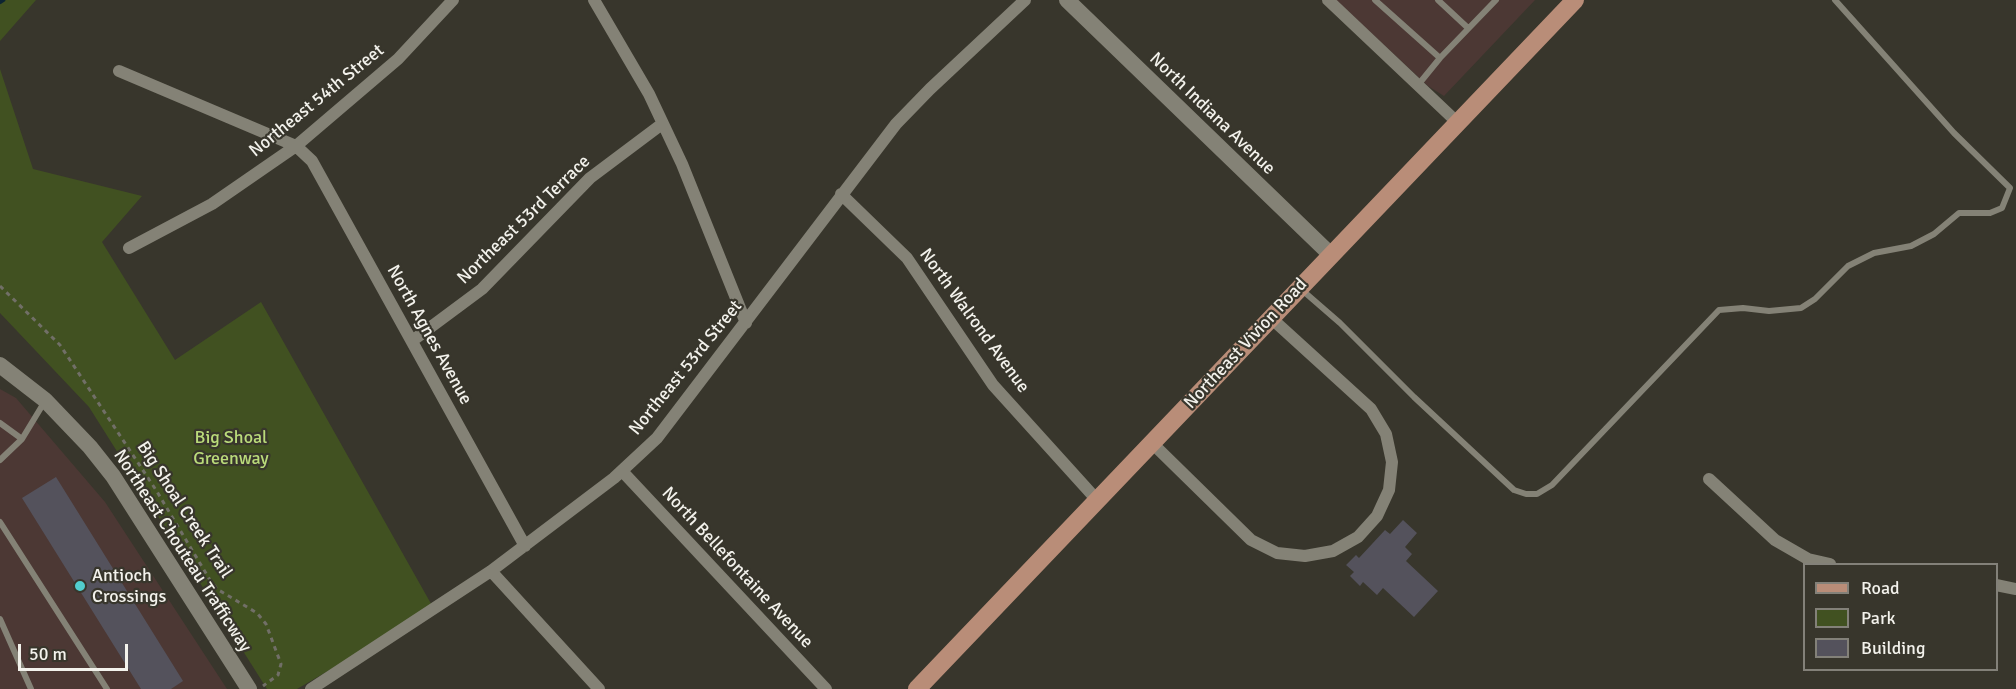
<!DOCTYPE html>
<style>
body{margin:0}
#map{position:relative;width:2016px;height:689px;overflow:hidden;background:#38362c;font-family:Signika,sans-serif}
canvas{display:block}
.legend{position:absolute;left:1803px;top:563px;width:195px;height:108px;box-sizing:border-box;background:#38362c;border:2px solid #838179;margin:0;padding:8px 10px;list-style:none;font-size:18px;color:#f3f2ec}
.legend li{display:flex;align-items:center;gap:12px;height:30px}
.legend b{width:30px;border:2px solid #838179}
.scale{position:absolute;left:18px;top:644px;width:110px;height:27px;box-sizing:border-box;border:3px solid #f3f2ec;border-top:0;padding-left:8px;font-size:18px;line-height:21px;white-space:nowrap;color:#f3f2ec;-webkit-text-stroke:4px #38362c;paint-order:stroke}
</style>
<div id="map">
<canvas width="2016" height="689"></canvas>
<ul class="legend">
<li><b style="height:8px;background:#b98d78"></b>Road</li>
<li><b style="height:16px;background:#415121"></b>Park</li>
<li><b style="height:16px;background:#54525c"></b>Building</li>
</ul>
<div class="scale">50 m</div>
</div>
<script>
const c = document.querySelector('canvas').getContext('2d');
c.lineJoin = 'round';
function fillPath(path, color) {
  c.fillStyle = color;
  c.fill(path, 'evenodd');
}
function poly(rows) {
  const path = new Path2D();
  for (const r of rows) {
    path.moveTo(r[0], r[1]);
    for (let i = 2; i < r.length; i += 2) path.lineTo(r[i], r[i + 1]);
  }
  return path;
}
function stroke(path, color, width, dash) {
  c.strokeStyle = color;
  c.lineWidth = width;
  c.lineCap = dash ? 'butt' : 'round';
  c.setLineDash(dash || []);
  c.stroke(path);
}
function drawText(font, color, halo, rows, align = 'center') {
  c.font = font + ' Signika,sans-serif';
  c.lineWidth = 4.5;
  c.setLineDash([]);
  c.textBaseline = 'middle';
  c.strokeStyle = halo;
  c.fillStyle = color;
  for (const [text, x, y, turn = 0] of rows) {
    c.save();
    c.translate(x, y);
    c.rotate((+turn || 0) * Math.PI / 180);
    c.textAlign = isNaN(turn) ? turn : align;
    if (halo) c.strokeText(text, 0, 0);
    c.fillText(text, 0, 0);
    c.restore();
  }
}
fillPath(poly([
 [1336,0,1535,0,1444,96,1428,86],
 [0,389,16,398,105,502,227,689,0,689]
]), '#4c3834');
fillPath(poly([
 [0,0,36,0,0,41],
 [0,69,33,169,142,196,102,242,175,360,261,302,434,609,297,689,267,689,89,407,0,313]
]), '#415121');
stroke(poly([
 [0,2,3,0]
]), '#0d2432', 4.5);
fillPath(poly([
 [56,477,183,681,171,689,141,689,22,498],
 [1403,520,1417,533,1405,547,1412,554,1406,561,1438,591,1414,617,1383,588,1377,595,1363,582,1360,586,1350,576,1354,572,1346,565,1356,555,1359,558,1385,530,1390,534]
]), '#54525c');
stroke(poly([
 [0,286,60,345,156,490,210,580,217,589,257,613,266,624,281,664,278,675,263,686]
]), '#716f67', 3, [4.5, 4.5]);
stroke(poly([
 [1375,0,1440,58,1418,85],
 [1438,0,1468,28],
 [1440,58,1496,0],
 [1302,290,1340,323,1414,397,1514,490,1526,494,1537,494,1552,485,1719,310,1743,308,1769,311,1801,308,1815,299,1848,266,1874,253,1911,246,1934,234,1959,213,1990,213,2002,208,2010,188,1954,133,1835,0],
 [0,423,22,439],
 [0,460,22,439,45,401],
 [0,522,107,689],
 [0,619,31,689]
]), '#848276', 6);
stroke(poly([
 [594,0,649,94,682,164,746,323],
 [1328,0,1458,123],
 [119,71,296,146,312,161,525,546],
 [841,194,907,258,993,385,1097,500],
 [129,248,212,204,296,146,398,59,453,0],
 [412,341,482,289,590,178,662,124],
 [1152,443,1251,540,1277,553,1305,556,1333,551,1358,537,1377,516,1389,490,1392,462,1386,434,1371,409,1271,318],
 [622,471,826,689],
 [1709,479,1775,540,1808,559,1830,564],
 [491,571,599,689],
 [1996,585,2016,589],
 [311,689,491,571,614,478,657,438,896,124,930,89,1025,0]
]), '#848276', 12);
stroke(poly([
 [1067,0,1331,255],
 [0,365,45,400,90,447,113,476,249,689]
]), '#848276', 16);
stroke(poly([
 [917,689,1575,0]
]), '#b98d78', 18);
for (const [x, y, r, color] of [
 [80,586,6,"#52cdce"]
]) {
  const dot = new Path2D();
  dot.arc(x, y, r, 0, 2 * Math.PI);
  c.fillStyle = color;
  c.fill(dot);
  stroke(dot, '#38362c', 2);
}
drawText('18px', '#f3f2ec', '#38362c', [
 ["Northeast 54th Street",317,101,-39],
 ["North Indiana Avenue",1212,114,44],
 ["Northeast 53rd Terrace",524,220,-44],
 ["North Walrond Avenue",974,321,54],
 ["North Agnes Avenue",429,335,61],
 ["Northeast Vivion Road",1246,344,-47],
 ["Northeast 53rd Street",686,368,-51],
 ["Big Shoal Creek Trail",184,510,57],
 ["Northeast Chouteau Trafficway",182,551,57],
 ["North Bellefontaine Avenue",737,568,47]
]);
drawText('18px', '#badb7a', '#38362c', [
 ["Big Shoal",231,438],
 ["Greenway",231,459]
]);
drawText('18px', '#f3f2ec', '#38362c', [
 ["Antioch",92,576],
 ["Crossings",92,597]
], 'left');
</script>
